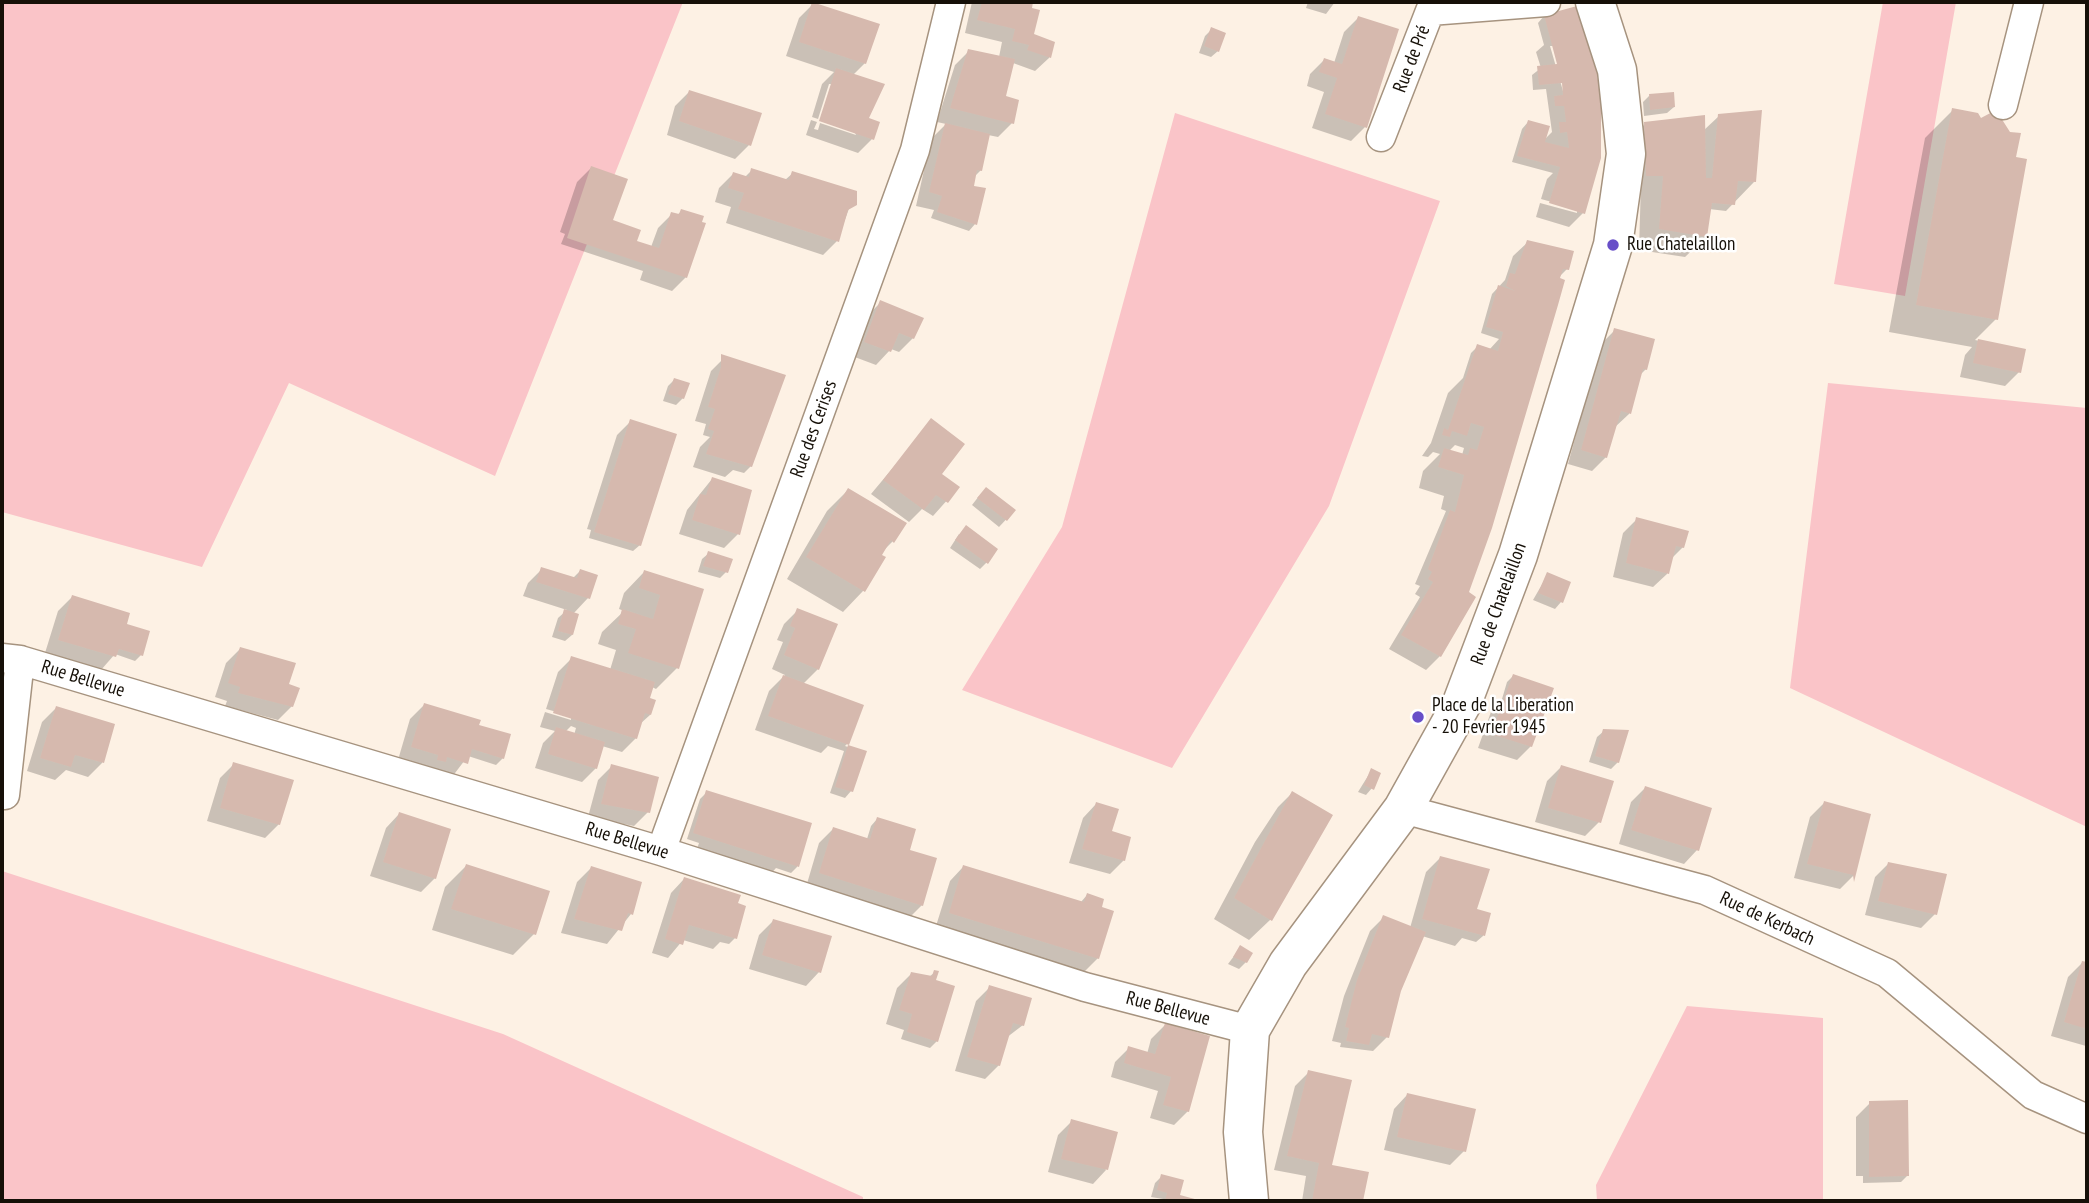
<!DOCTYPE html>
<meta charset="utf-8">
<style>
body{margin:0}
#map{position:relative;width:2089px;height:1203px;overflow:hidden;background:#fdf1e4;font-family:"PT Sans Narrow",sans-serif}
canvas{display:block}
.frame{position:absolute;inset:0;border:4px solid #161008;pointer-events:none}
</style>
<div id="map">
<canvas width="2089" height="1203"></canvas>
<div class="frame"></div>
</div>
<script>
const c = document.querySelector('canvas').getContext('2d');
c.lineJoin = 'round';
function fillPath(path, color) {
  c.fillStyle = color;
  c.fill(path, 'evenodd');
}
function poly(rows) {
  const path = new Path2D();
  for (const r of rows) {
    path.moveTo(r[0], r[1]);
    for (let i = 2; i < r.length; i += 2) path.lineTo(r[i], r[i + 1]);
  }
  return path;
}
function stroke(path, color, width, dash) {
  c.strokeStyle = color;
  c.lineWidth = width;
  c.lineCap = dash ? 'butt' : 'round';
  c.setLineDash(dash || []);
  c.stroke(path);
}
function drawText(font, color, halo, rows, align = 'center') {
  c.font = font + ' "PT Sans Narrow",sans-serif';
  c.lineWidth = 5;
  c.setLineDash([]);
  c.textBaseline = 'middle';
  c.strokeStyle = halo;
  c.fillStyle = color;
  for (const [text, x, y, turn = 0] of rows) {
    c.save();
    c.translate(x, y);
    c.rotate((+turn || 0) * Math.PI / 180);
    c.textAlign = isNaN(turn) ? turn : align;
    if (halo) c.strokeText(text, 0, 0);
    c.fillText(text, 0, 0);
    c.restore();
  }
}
fillPath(poly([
 [2,2,683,2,495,476,289,383,202,567,2,512],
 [1883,2,1956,2,1905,296,1834,284],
 [1175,113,1440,201,1329,506,1172,768,962,690,1062,527],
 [1828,383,2087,408,2087,827,1790,688],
 [2,871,503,1034,863,1197,863,1201,2,1201],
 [1687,1006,1823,1018,1823,1201,1597,1201,1596,1185]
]), '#fac4c8');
fillPath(poly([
 [972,2,1031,2,1032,35,1053,43,1049,58,1035,71,1013,63,1004,98,1012,123,998,137,988,135,981,170,974,177,970,191,975,224,969,231,931,218,934,210,916,206,931,139,946,124,937,122,955,65,969,51,999,57,1002,42,965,33],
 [1308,2,1335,2,1326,14,1306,8],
 [813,4,865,63,853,75,872,139,858,153,806,135,811,120,817,122,814,129,818,130,820,123,856,135,832,84,829,84,818,119,812,117,822,84,834,72,786,56,799,18],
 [1576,8,1583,213,1569,227,1536,217,1540,203,1577,213,1577,209,1541,199,1547,179,1553,173,1512,162,1522,129,1528,122,1544,140,1552,132,1546,89,1533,90,1532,75,1541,68,1536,52,1544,45,1538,23,1544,16],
 [1550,46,1554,46,1566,91,1563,91],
 [1358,18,1365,127,1351,141,1312,128,1324,92,1307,86,1310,74,1324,60,1334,63,1344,32],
 [1212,29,1218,51,1211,57,1199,53,1205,36],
 [689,92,760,114,749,145,735,159,667,135,675,106],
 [1649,96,1674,107,1667,113,1644,116,1643,102],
 [1953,110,1996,319,1975,340,2024,350,2019,372,2005,386,1960,377,1965,355,1972,347,1889,332,1925,138],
 [1719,116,1754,182,1726,211,1709,209,1706,237,1685,257,1639,250,1641,182,1638,131,1645,124,1703,131],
 [591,168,608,227,635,242,651,247,658,228,672,214,677,215,682,211,686,277,672,291,640,280,643,271,561,244,565,234,560,232,577,182],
 [752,170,785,180,793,173,856,192,857,198,850,206,837,241,823,255,726,223,731,207,715,202,719,188,733,174,744,178],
 [1528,242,1567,269,1557,279,1440,656,1426,670,1389,649,1420,597,1415,594,1420,586,1415,584,1446,511,1441,509,1444,496,1419,488,1423,471,1440,454,1433,452,1428,457,1422,456,1431,443,1448,393,1463,378,1471,353,1478,346,1489,350,1499,339,1481,333,1492,294,1505,280,1513,256],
 [1455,445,1464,448,1462,455,1449,451],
 [881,302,913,338,899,352,891,349,876,365,852,356,867,316],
 [1615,330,1646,369,1639,376,1629,414,1614,428,1606,457,1592,471,1568,464,1601,344],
 [725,357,751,466,744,473,733,470,725,477,693,467,700,447,710,437,703,435,706,424,695,421,711,371],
 [674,380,683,398,676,405,663,401,668,386],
 [631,421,640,545,633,551,589,538,591,530,587,529,617,435],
 [932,421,939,474,958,488,933,516,922,509,909,522,871,494],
 [712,479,738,534,724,548,679,534,687,510],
 [848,490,893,541,881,553,863,591,843,612,787,579,827,511],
 [979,496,1014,511,999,527,972,505],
 [1637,519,1683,547,1670,560,1667,574,1653,587,1613,577,1623,533],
 [959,534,987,562,980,569,950,548],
 [709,553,726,572,720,578,698,572,702,559],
 [542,569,573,578,580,571,588,598,573,614,572,635,565,641,552,637,558,618,567,610,523,596,528,583],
 [644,572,702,590,677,668,656,689,652,687,648,699,650,715,640,724,636,738,622,752,602,746,596,768,582,782,535,768,543,743,555,731,540,727,545,712,571,720,571,716,546,709,558,672,572,658,610,670,616,650,598,644,602,632,624,611,619,609,624,593],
 [571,726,576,728,574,735,565,732],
 [1548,574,1569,583,1561,602,1555,609,1533,600],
 [72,597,123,630,141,655,135,661,115,654,101,670,45,653,58,611],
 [798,610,818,669,803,684,847,744,845,746,864,752,851,791,845,798,830,793,844,751,828,746,821,753,755,730,769,691,785,675,772,669,783,642,777,640,784,624],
 [240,649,287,685,292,706,278,720,225,706,227,701,215,697,226,663],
 [1513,676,1531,746,1517,760,1478,748,1492,709,1502,699,1507,682],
 [424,705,477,727,503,758,496,765,468,756,452,777,398,760,410,719],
 [56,708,113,725,102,763,88,777,66,770,55,780,27,771,42,722],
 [1604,731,1618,762,1611,769,1589,762,1597,737],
 [234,764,279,824,265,838,207,821,220,778],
 [612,766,648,812,634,826,588,817,598,780],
 [1561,767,1599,822,1585,836,1535,822,1547,781],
 [1371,771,1372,788,1366,795,1358,792],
 [1645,788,1697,850,1684,864,1619,844,1631,802],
 [707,792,810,825,797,867,791,873,776,868,769,876,696,852,699,843,687,839,700,799],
 [1292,793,1270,920,1249,940,1214,919,1255,842,1278,807],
 [1824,803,1854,875,1840,889,1794,878,1810,817],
 [1096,804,1124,860,1110,874,1069,863,1083,818],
 [399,814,435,878,421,892,370,876,386,828],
 [877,819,909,849,922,905,908,919,806,887,819,843,833,829,867,839,871,826],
 [1440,858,1475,911,1489,914,1483,936,1476,942,1462,938,1455,946,1422,936,1399,990,1387,1037,1373,1051,1340,1047,1341,1043,1332,1041,1344,996,1370,931,1384,917,1410,928,1426,872],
 [1889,863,1935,914,1921,928,1865,915,1875,877],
 [466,866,534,934,513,955,432,930,445,887],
 [963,867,1081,902,1087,895,1098,958,1084,972,936,926,950,881],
 [591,868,631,914,607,944,561,933,577,882],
 [684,879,734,910,735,938,729,944,720,942,713,949,683,940,668,958,652,953,671,893],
 [773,921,819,972,806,986,749,969,759,935],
 [1240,948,1246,962,1239,969,1228,964],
 [2082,963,2087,964,2086,1046,2051,1036,2068,977],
 [935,972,937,1041,930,1048,901,1039,904,1030,886,1024,897,988,911,974,929,977],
 [990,987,1023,1025,1006,1038,999,1065,985,1079,955,1071,976,1001],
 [1165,1025,1188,1111,1174,1125,1150,1118,1158,1091,1111,1077,1115,1062,1129,1048,1147,1054,1151,1039],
 [1309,1072,1329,1167,1367,1174,1361,1201,1302,1201,1306,1176,1274,1170,1295,1086],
 [1407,1095,1464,1151,1450,1165,1384,1150,1394,1109],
 [1870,1103,1907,1176,1901,1182,1863,1183,1863,1176,1856,1176,1856,1117],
 [1072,1121,1106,1170,1093,1184,1048,1172,1058,1135],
 [1162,1176,1177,1196,1198,1201,1161,1201,1163,1199,1151,1197,1155,1183]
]), '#0003');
fillPath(poly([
 [812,2,880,24,866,64,799,42],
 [982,2,1033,2,1032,8,1040,10,1034,34,1055,42,1051,58,1027,50,1029,45,1012,41,1015,29,977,20],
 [1577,6,1596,67,1601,100,1601,158,1585,214,1549,203,1560,167,1517,156,1528,120,1550,126,1545,142,1569,148,1567,132,1560,133,1559,122,1566,122,1564,106,1555,106,1554,96,1563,95,1562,83,1539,85,1537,66,1557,64,1544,15],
 [1358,16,1399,29,1367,128,1325,114,1337,78,1319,72,1324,58,1342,64],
 [1211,27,1226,33,1219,52,1204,46],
 [968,49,1015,59,1006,96,1019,100,1014,124,950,108],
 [836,68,885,84,869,118,880,122,874,140,819,121],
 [689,90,762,113,751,146,679,121],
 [1674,92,1675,107,1650,110,1649,94],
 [1952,108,1978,113,1981,118,1996,110,2010,132,2021,133,2016,157,2027,159,1998,320,1916,305],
 [1762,110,1756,182,1738,181,1735,205,1712,203,1707,237,1659,229,1663,176,1646,176,1644,122,1705,115,1706,178,1712,178,1718,114],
 [945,123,990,134,982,171,977,170,974,186,986,188,977,225,937,212,942,196,929,192],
 [591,166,628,179,613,220,641,230,637,241,659,248,671,212,679,214,681,209,704,216,702,222,706,223,687,278,567,238],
 [751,168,789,180,792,171,857,191,857,205,848,210,839,242,738,209,744,193,728,188,733,172,749,177],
 [1527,240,1574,251,1569,270,1563,269,1560,278,1565,280,1558,305,1492,528,1469,592,1476,597,1441,657,1401,635,1433,582,1428,579,1432,572,1428,569,1450,510,1455,512,1464,475,1438,467,1444,448,1468,455,1470,448,1477,450,1484,427,1471,423,1467,436,1452,431,1450,437,1442,435,1444,428,1448,430,1477,344,1498,351,1503,332,1486,327,1498,285,1515,291,1506,286,1510,273,1515,274],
 [880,300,924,318,914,339,899,333,891,352,864,342],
 [1614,328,1655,339,1647,370,1643,369,1631,414,1621,411,1607,458,1581,450],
 [1978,339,2026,349,2021,373,1973,363],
 [721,354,786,375,752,467,706,454,714,431,708,429,715,409,708,407,721,367],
 [674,378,690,383,684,399,668,394],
 [931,418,965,444,942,474,960,487,948,503,936,495,924,510,883,480],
 [630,419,677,434,641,546,594,532],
 [712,477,752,490,740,535,692,520,700,494,706,495],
 [986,487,1016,510,1007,521,977,498],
 [848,488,907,523,894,543,891,540,882,555,886,557,865,592,806,557],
 [1636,517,1689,531,1684,548,1676,546,1669,574,1626,563],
 [966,525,998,549,988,564,955,540],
 [708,551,733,559,728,573,703,566],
 [541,567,577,578,580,569,598,575,590,599,536,582],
 [644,570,704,589,679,669,628,653,636,629,618,624,622,609,653,619,660,595,639,588],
 [1547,572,1571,582,1563,603,1538,593],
 [72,595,130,613,127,624,150,631,143,656,119,649,116,657,58,640],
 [797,608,838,624,819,670,784,655,795,628,790,626],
 [564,609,579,614,573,635,558,631],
 [240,647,296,663,289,684,300,688,293,707,238,693,240,687,228,683],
 [571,656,655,682,650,698,656,700,651,715,645,713,637,739,553,713],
 [1513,674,1554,688,1532,747,1491,734],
 [783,675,864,705,849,745,768,716],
 [424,703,481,720,479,725,511,734,504,759,472,749,468,764,447,757,446,762,437,760,438,755,411,747],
 [56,706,115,724,104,763,75,755,71,767,40,758],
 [556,727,605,742,597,769,548,754],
 [1603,729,1629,730,1619,763,1595,756],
 [848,745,867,751,853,792,835,787],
 [233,762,294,780,280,825,220,808],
 [611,764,659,777,650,813,601,804],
 [1561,765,1614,781,1601,823,1548,808],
 [1371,768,1381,773,1374,790,1364,785],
 [1645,786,1712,808,1699,851,1631,830],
 [706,790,812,823,799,867,693,833],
 [1292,791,1333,815,1272,921,1234,898],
 [1824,801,1871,814,1854,882,1853,875,1807,864],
 [1096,802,1119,809,1112,831,1131,837,1125,861,1082,849],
 [399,812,451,829,436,879,383,862],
 [877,817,916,829,910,850,937,858,923,906,819,873,833,827,870,839],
 [1440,856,1490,869,1477,909,1491,913,1485,936,1422,919],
 [1888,862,1947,874,1937,915,1878,901],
 [466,864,550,891,536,935,451,909],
 [963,865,1084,902,1087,893,1104,899,1102,907,1114,911,1099,959,949,913],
 [591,866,642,882,633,915,628,913,622,931,574,919],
 [684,877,741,895,738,903,746,906,737,939,689,925,683,945,665,939],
 [1383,915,1426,932,1401,991,1389,1038,1372,1034,1369,1045,1346,1041,1349,1028,1345,1027,1357,980],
 [773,919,832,936,821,973,762,955],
 [1240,945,1253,953,1247,963,1233,957],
 [2082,961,2087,962,2087,1029,2064,1022],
 [934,970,939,971,936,980,955,986,938,1042,907,1032,912,1014,899,1010,911,972,932,976],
 [989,985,1032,998,1024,1026,1013,1023,1000,1066,967,1057],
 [1165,1023,1210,1036,1189,1112,1163,1105,1171,1077,1124,1063,1128,1046,1155,1054],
 [1308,1070,1352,1080,1332,1165,1369,1172,1363,1201,1312,1201,1319,1163,1287,1156],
 [1407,1093,1476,1109,1466,1152,1397,1137],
 [1908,1100,1909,1176,1869,1177,1869,1101],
 [1071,1119,1118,1132,1108,1170,1061,1159],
 [1161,1174,1184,1180,1180,1195,1202,1201,1165,1201,1167,1193,1157,1190]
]), '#d6b9ae');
const street = poly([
 [2003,105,2029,2],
 [1381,137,1430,11,1546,2],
 [2,658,20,660,661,851,1085,987,1250,1030],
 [5,795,20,660],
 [1403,809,1705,890,1887,973,2033,1095,2087,1119],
 [661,851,915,150,951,2]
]);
const secondary = poly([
 [1249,1201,1243,1132,1250,1030,1288,964,1403,809,1462,703,1518,555,1613,245,1626,154,1617,70,1595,2]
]);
stroke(street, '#a6937f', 31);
stroke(secondary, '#a6937f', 41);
stroke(street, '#fff', 28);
stroke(secondary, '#fff', 38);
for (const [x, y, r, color] of [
 [1613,245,7,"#684fc8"],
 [1418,717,7,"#684fc8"]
]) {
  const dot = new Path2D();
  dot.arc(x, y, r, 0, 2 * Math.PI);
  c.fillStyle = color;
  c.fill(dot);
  stroke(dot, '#fff', 2.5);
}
drawText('19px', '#161008', '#fff', [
 ["Rue de Pré",1412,59,-69],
 ["Rue des Cerises",814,429,-70],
 ["Rue de Chatelaillon",1499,604,-70],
 ["Rue Bellevue",83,679,17],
 ["Rue Bellevue",627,841,17],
 ["Rue de Kerbach",1767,919,25],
 ["Rue Bellevue",1168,1009,15]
]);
drawText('19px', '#161008', '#fff', [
 ["Rue Chatelaillon",1627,245],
 ["Place de la Liberation",1432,706],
 ["- 20 Fevrier 1945",1432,728]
], 'left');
</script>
